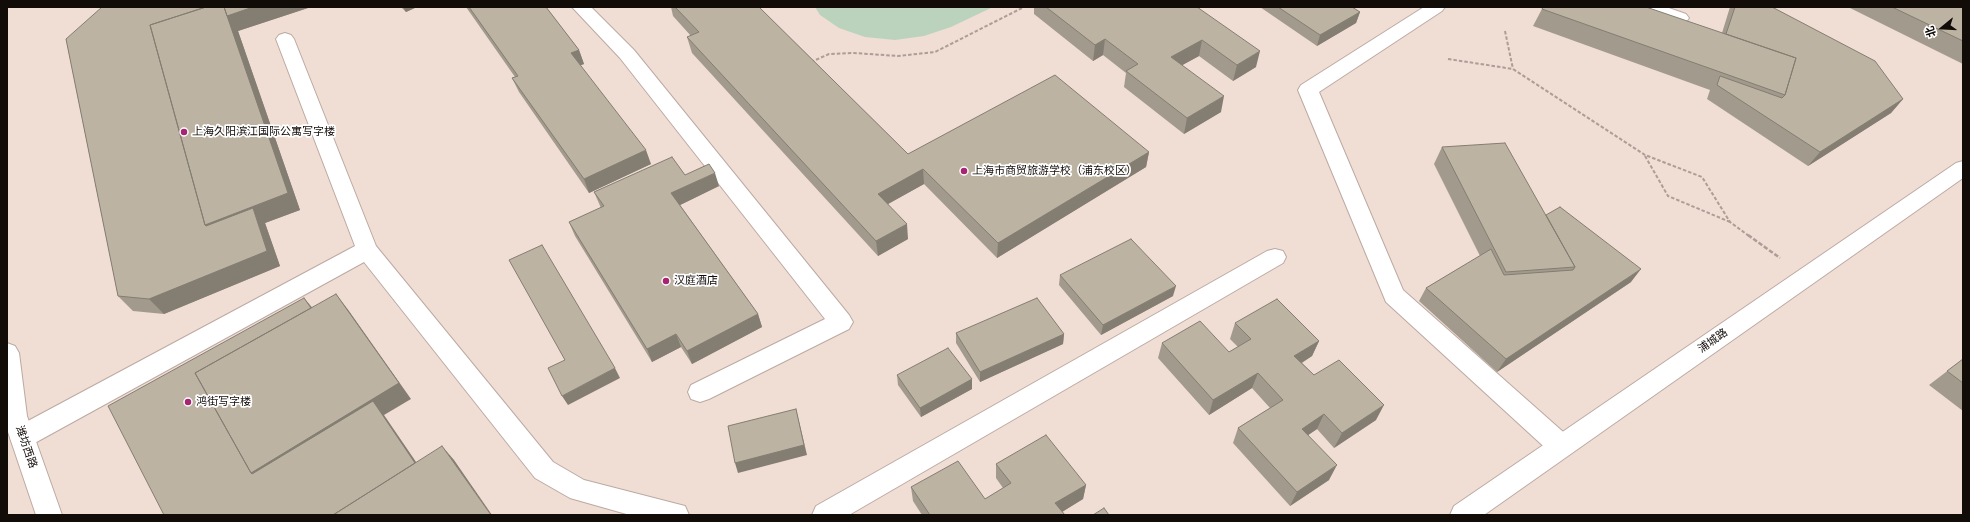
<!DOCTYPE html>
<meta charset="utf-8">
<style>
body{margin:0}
#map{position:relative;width:1970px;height:522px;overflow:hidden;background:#f0ddd4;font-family:Manrope,"Noto Sans SC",sans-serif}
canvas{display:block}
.frame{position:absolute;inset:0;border:8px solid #120c09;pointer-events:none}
.north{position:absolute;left:1922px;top:8px;width:40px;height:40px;-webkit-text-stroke:3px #fff;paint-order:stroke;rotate:252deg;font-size:11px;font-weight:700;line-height:16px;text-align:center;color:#120c09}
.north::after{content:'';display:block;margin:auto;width:14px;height:18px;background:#120c09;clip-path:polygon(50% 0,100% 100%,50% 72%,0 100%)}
</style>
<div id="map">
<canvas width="1970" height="522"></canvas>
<div class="frame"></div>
<div class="north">北</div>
</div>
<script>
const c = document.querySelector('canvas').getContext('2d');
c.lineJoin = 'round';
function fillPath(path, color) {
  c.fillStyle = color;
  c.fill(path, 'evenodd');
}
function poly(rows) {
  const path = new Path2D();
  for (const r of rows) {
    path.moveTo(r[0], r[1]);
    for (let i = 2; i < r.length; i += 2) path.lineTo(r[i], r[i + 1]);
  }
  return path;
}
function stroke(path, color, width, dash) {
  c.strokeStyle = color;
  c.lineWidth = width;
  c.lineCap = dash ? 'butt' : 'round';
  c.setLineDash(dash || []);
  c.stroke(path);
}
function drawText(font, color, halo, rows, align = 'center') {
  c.font = font + ' Manrope,"Noto Sans SC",sans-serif';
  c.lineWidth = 3.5;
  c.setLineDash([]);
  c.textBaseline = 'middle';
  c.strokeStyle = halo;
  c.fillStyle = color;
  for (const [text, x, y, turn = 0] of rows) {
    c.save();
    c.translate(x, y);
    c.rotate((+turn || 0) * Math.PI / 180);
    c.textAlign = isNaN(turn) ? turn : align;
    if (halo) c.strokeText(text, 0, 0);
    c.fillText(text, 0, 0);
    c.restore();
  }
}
fillPath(poly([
 [815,7,993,7,951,27,924,36,895,40,865,37,839,28,820,15]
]), '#bbd3bc');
const lane = poly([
 [572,7,591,7,634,50,849,315,853,322,849,329,709,399,700,402,691,399,688,392,691,385,825,319,620,58,572,7],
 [1424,7,1445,7,1442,11,1319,92,1403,290,1570,438,1574,446,1570,454,1561,457,1552,454,1386,302,1298,90,1301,85,1424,7],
 [1639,7,1666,7,1686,14,1689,18,1686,22,1680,24,1642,11,1639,7],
 [285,33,291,35,294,39,376,246,553,462,584,480,685,506,689,515,630,515,570,498,535,478,364,262,31,445,22,448,13,445,10,437,13,429,355,246,276,39,279,35,285,33],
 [1275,249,1283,251,1286,257,1283,263,849,515,812,515,816,506,1267,251,1275,249]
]);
const street = poly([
 [1963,161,1963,178,1484,515,1450,515,1454,506,1956,163,1963,161],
 [7,343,15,346,19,353,27,416,62,515,36,515,7,429,7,343]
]);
stroke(lane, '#bcaaa2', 2);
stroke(street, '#bcaaa2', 2);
stroke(poly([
 [1505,31,1513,69],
 [1448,59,1513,69,1645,155,1702,177,1730,222,1749,236],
 [811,62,829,54,854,53,898,56,935,52,1024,7],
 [1645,156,1668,196,1730,222]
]), '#ac9d96', 2, [3.5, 2]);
stroke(poly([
 [1748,235,1780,258]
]), '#ac9d96', 2.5, [4.5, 2]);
fillPath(lane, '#fff');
fillPath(street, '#fff');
fillPath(poly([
 [311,7,238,31,300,210,265,223,280,266,164,314,133,311,118,296,66,39],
 [401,7,417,7,406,12],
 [466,7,546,7,579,50,584,64,580,65,651,164,589,193,519,92,512,78,515,77],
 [671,7,759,7,908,154,1149,152,1146,167,997,258,924,184,888,204,908,239,878,256,692,53,687,37,691,36,673,16],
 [1034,7,1197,7,1256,67,1233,81,1199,56,1182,65,1221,112,1184,134,1124,87,1126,73,1103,55,1093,61,1034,14],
 [1260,7,1352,7,1360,12,1356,23,1317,46],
 [1543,7,1722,33,1730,7,1772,7,1903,99,1891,113,1808,166,1707,99,1710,90,1533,26],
 [1848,7,1963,7,1963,64],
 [1442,147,1546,215,1631,282,1497,372,1419,301,1426,288,1480,256,1434,164],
 [685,175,719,186,680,205,758,314,762,327,692,364,681,347,652,362,575,236,569,222,601,208,594,192],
 [1060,275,1173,296,1101,335,1059,285],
 [1235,323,1319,341,1312,356,1302,363,1314,375,1376,420,1334,448,1317,429,1308,435,1329,480,1290,506,1233,443,1238,428,1270,408,1252,388,1209,415,1158,358,1162,343,1229,352,1238,347,1230,339],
 [956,333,1064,334,1063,344,980,382,956,343],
 [1963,359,1963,411,1929,385],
 [897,375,972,379,972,389,921,417,898,385],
 [996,464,1086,485,1083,499,1062,512,1065,515,922,515,913,501,911,487,985,499,1003,488,996,478]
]), '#a29a8c');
fillPath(poly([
 [211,7,311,7,238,31,300,210,265,223,280,266,164,314,149,299,219,242,205,225],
 [403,7,417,7,406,12],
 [1360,12,1356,23,1317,46,1320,35],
 [1105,39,1103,55,1093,61,1095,45],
 [1202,40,1199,56,1168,73,1171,57],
 [579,50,584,64,576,67,571,53],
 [1260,51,1256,67,1233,81,1237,65],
 [1224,96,1221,112,1184,134,1187,118],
 [1903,99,1891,113,1808,166,1820,152],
 [646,150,651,164,589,193,584,179],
 [1149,152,1146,167,997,258,998,243],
 [923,169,924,184,879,209,878,194],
 [715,173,719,186,676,207,671,193],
 [907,224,908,239,878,256,876,241],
 [1641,269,1631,282,1497,372,1506,359],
 [1176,286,1173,296,1101,335,1103,325],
 [336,294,349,311,411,399,384,415,427,478,267,487,251,473,304,298,316,312],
 [758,314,762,327,692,364,687,351],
 [676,334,681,347,652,362,647,349],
 [1064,334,1063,344,980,382,980,372],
 [1319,341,1312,356,1288,371,1294,356],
 [615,368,620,378,568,405,562,396],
 [1258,373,1252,388,1209,415,1213,400],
 [972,379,972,389,921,417,920,408],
 [1384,405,1376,420,1334,448,1342,433],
 [796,409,807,455,738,473,735,463],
 [1324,414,1317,429,1295,444,1302,429],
 [442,446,454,460,492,515,491,515],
 [1337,465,1329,480,1290,506,1297,492],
 [1086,485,1083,499,1057,515,1055,503]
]), '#847d72');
const building = poly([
 [102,7,206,7,150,25,205,225,206,226,253,208,267,251,149,299,118,296,66,39,102,7],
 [206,7,224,7,288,193,205,225,150,25,206,7],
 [224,7,253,7,227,16,224,7],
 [469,7,546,7,579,50,571,53,646,150,584,179,512,78,518,76,469,7],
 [675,7,759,7,908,154,1055,75,1149,152,998,243,923,169,878,194,907,224,876,241,687,37,699,32,675,7],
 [1046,7,1197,7,1260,51,1237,65,1202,40,1171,57,1224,96,1187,118,1126,71,1138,64,1105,39,1095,45,1046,7],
 [1278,7,1352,7,1360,12,1320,35,1278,7],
 [1543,7,1646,7,1796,58,1785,95,1542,9,1543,7],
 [1735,7,1772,7,1875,61,1903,99,1820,152,1717,85,1720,76,1782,98,1785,95,1796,58,1726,34,1735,7],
 [1892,7,1963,7,1963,41,1892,7],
 [1505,143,1575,267,1506,272,1442,147,1505,143],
 [672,157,685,175,709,164,715,173,671,193,758,314,687,351,676,334,647,349,569,222,604,206,594,192,672,157],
 [1560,207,1641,269,1506,359,1426,288,1491,249,1504,275,1573,270,1575,267,1546,215,1560,207],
 [1131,239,1176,286,1103,325,1060,275,1131,239],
 [542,245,615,368,562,396,548,368,565,360,509,260,542,245],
 [336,294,399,383,251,473,195,373,336,294],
 [304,298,311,308,195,373,251,473,252,474,373,401,415,463,333,515,164,515,108,406,304,298],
 [1037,298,1064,334,980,372,956,333,1037,298],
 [1277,299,1319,341,1294,356,1314,375,1339,360,1384,405,1342,433,1324,414,1302,429,1337,465,1297,492,1238,428,1283,400,1258,373,1213,400,1162,343,1200,321,1229,352,1251,339,1235,323,1277,299],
 [948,348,972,379,920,408,897,375,948,348],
 [1963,359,1963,383,1947,371,1963,359],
 [796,409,804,445,735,463,728,426,796,409],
 [1046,435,1086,485,1055,503,1065,515,930,515,911,487,958,461,985,499,1011,483,996,464,1046,435],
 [442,446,491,515,333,515,442,446],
 [1104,508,1109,515,1093,515,1104,508]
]);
fillPath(building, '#bcb3a3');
stroke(building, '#847d72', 1);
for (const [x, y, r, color] of [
 [184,132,4,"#a62471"],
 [964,171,4,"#a62471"],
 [666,281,4,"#a62471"],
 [188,402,4,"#a62471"]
]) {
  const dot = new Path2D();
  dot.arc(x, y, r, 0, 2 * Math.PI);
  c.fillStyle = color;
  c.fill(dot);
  stroke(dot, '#fff', 1.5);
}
drawText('11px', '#120c09', '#fff', [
 ["上海久阳滨江国际公寓写字楼",192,132],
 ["上海市商贸旅游学校（浦东校区）",972,171],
 ["汉庭酒店",674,281],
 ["鸿街写字楼",196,402]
], 'left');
drawText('11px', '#120c09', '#fff', [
 ["浦城路",1713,341,-35],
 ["潍坊西路",26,447,71]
]);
</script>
